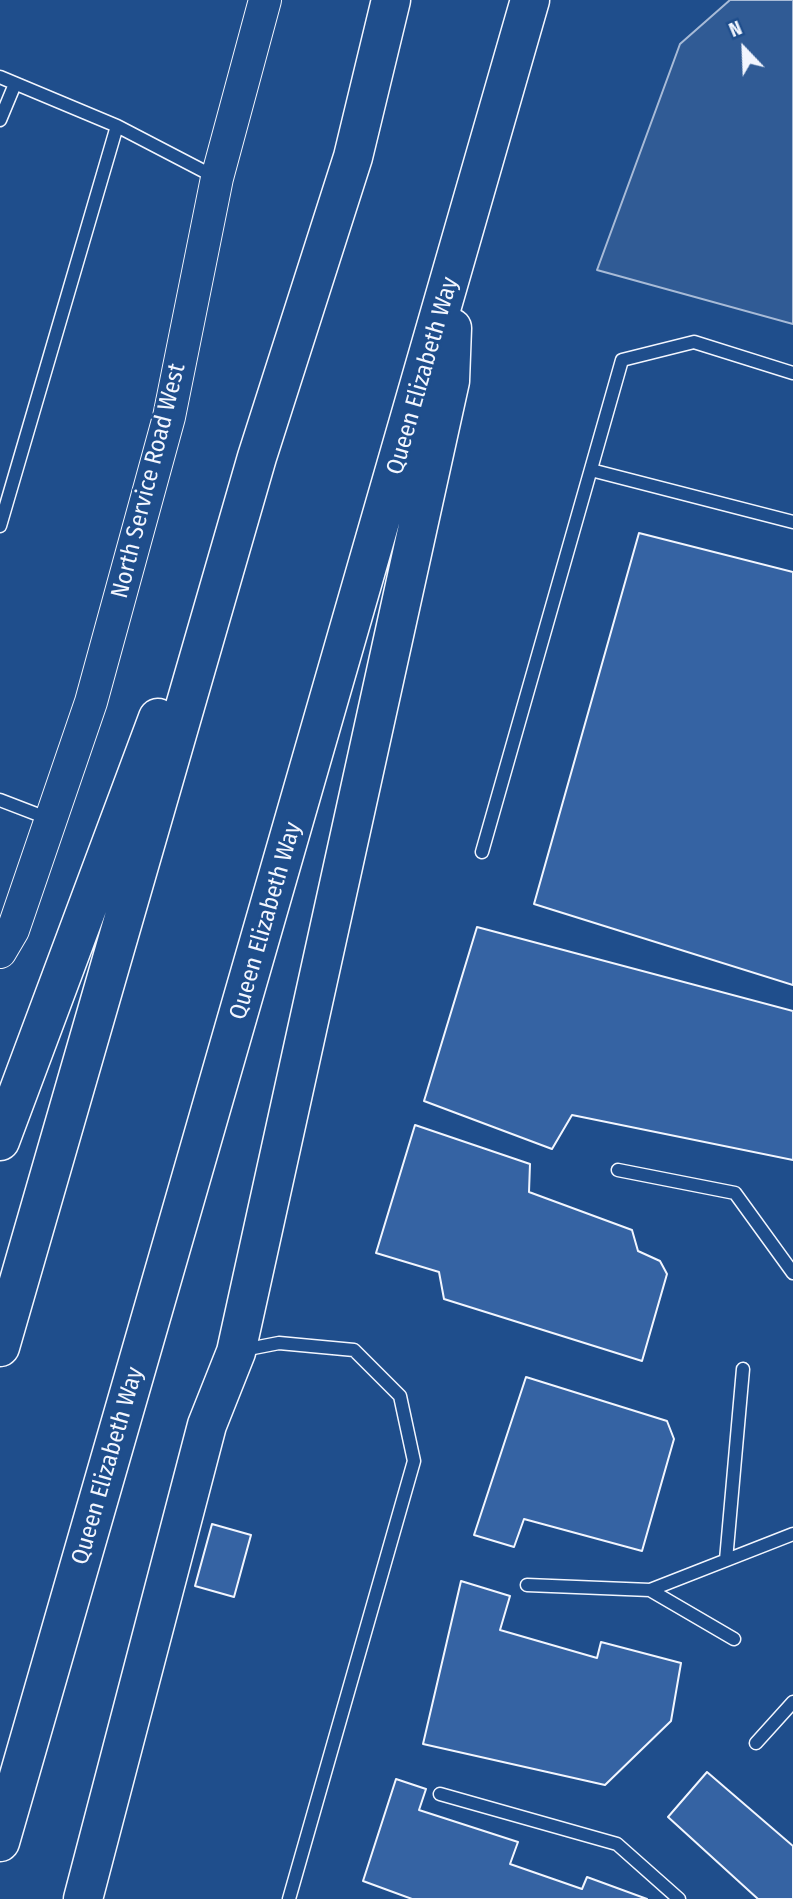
<!DOCTYPE html>
<style>
body{margin:0}
#map{position:relative;width:793px;height:1899px;overflow:hidden;background:#1f4e8c;font-family:"Fira Sans Condensed",sans-serif}
canvas{display:block}
.north{position:absolute;left:709px;top:14px;width:70px;height:70px;-webkit-text-stroke:5px #1f4e8c;paint-order:stroke;rotate:337deg;font-size:19px;font-weight:700;line-height:28px;text-align:center;color:#f2f6ff}
.north::after{content:'';display:block;margin:auto;width:24px;height:32px;background:#f2f6ff;clip-path:polygon(50% 0,100% 100%,50% 72%,0 100%)}
</style>
<div id="map">
<canvas width="793" height="1899"></canvas>
<div class="north">N</div>
</div>
<script>
const c = document.querySelector('canvas').getContext('2d');
c.lineJoin = 'round';
function fillPath(path, color) {
  c.fillStyle = color;
  c.fill(path, 'evenodd');
}
function poly(rows) {
  const path = new Path2D();
  for (const r of rows) {
    path.moveTo(r[0], r[1]);
    for (let i = 2; i < r.length; i += 2) path.lineTo(r[i], r[i + 1]);
  }
  return path;
}
function stroke(path, color, width, dash) {
  c.strokeStyle = color;
  c.lineWidth = width;
  c.lineCap = dash ? 'butt' : 'round';
  c.setLineDash(dash || []);
  c.stroke(path);
}
function drawText(font, color, halo, rows, align = 'center') {
  c.font = font + ' "Fira Sans Condensed",sans-serif';
  c.lineWidth = 5;
  c.setLineDash([]);
  c.textBaseline = 'middle';
  c.strokeStyle = halo;
  c.fillStyle = color;
  for (const [text, x, y, turn = 0] of rows) {
    c.save();
    c.translate(x, y);
    c.rotate((+turn || 0) * Math.PI / 180);
    c.textAlign = isNaN(turn) ? turn : align;
    if (halo) c.strokeText(text, 0, 0);
    c.fillText(text, 0, 0);
    c.restore();
  }
}
const built = poly([
 [730,0,793,0,793,324,597,270,680,44,730,0]
]);
fillPath(built, '#305b95');
stroke(built, '#a8bbd7', 2);
const building = poly([
 [639,533,793,572,793,985,534,904,639,533],
 [477,927,793,1011,793,1160,572,1115,552,1149,424,1101,477,927],
 [415,1125,530,1164,529,1192,632,1230,638,1251,660,1261,667,1274,642,1361,444,1299,439,1272,376,1253,415,1125],
 [526,1377,667,1421,674,1439,642,1551,524,1519,514,1547,474,1535,526,1377],
 [212,1524,251,1535,234,1597,195,1586,212,1524],
 [461,1581,510,1596,500,1630,597,1658,601,1642,681,1663,671,1721,605,1785,423,1744,461,1581],
 [707,1772,793,1846,793,1899,758,1899,668,1817,707,1772],
 [396,1779,426,1789,419,1810,518,1842,510,1864,582,1889,587,1877,647,1899,412,1899,363,1881,396,1779]
]);
fillPath(building, '#3563a3');
stroke(building, '#f2f6ff', 2);
const service = poly([
 [0,77,117,126,215,177],
 [0,120,15,84],
 [591,470,793,522],
 [0,526,117,126],
 [0,800,52,820],
 [482,852,622,360,694,342,793,373],
 [618,1170,735,1193,793,1273],
 [243,1350,279,1343,354,1350,400,1396,414,1461,289,1899],
 [726,1560,743,1369],
 [527,1585,650,1590,793,1534],
 [650,1590,734,1639],
 [756,1743,793,1702],
 [440,1794,617,1844,679,1899]
]);
const tertiary = poly([
 [0,952,13,930,91,702,169,417,217,178,265,0]
]);
const motorway = poly([
 [0,1141,158,718],
 [0,1347,257,457,353,157,391,0],
 [0,1842,530,0],
 [83,1899,207,1425,236,1352,450,381,452,328]
]);
stroke(service, '#f2f6ff', 15);
stroke(tertiary, '#f2f6ff', 34);
stroke(motorway, '#f2f6ff', 41);
stroke(service, '#1f4e8c', 12);
stroke(tertiary, '#1f4e8c', 32);
stroke(motorway, '#1f4e8c', 38);
drawText('24px', '#f2f6ff', '#1f4e8c', [
 ["Queen Elizabeth Way",423,376,-74],
 ["North Service Road West",149,481,-76],
 ["Queen Elizabeth Way",266,921,-74],
 ["Queen Elizabeth Way",108,1466,-74]
]);
</script>
